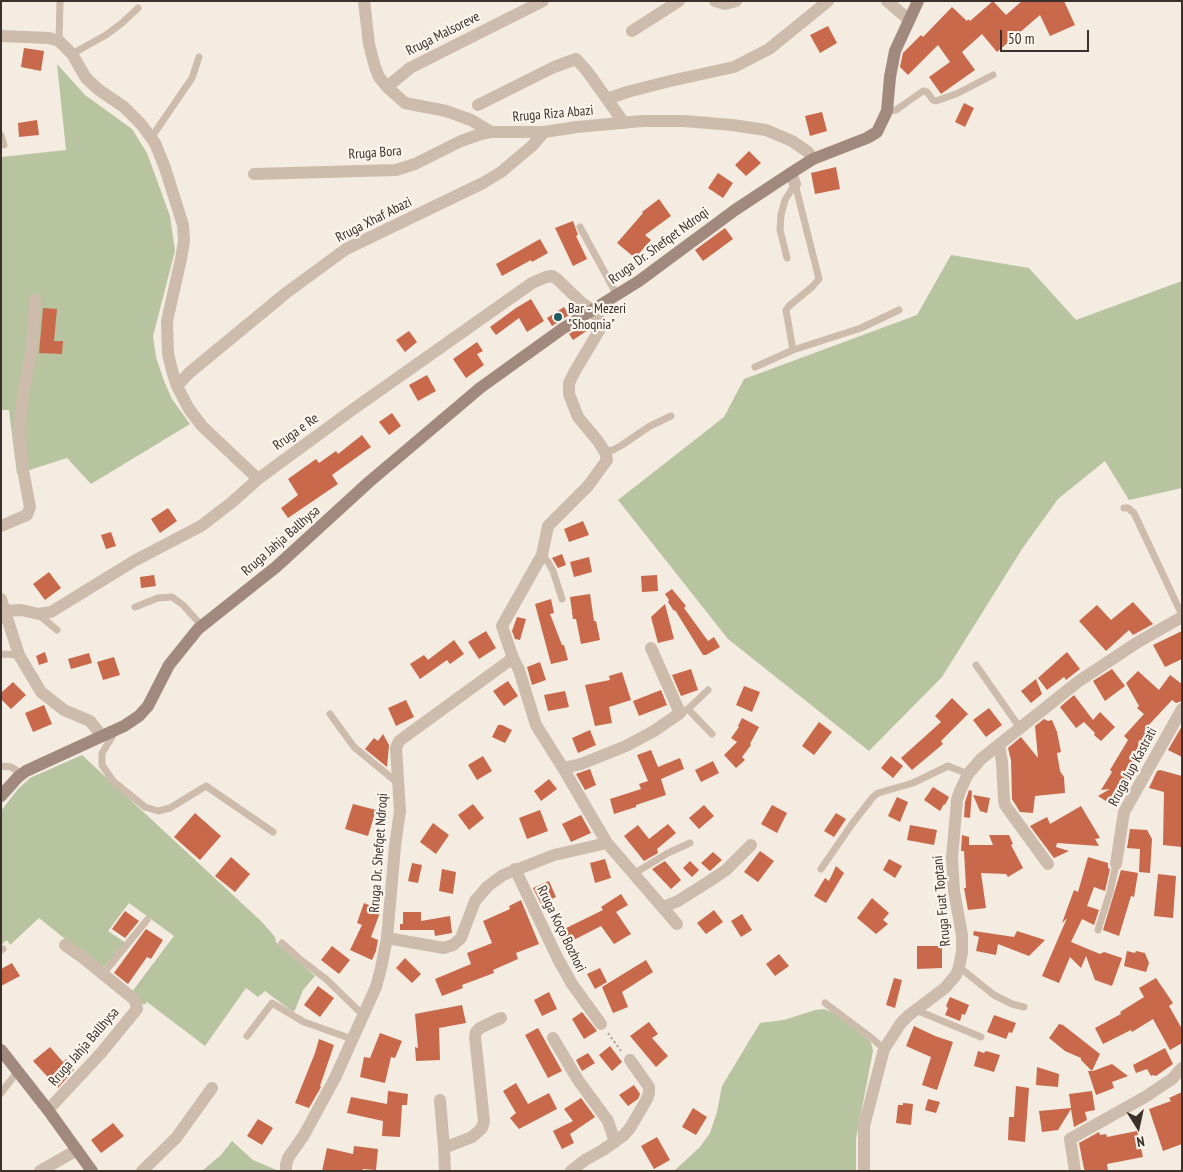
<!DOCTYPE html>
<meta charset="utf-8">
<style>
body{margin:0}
#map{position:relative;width:1183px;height:1172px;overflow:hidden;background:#f4ebe1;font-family:"PT Sans Narrow",sans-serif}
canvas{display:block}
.frame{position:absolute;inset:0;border:2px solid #3b302b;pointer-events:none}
.north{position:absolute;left:1113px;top:1102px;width:50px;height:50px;-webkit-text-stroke:4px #fbf5ee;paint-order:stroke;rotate:170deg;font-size:14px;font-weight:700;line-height:20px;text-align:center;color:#3b302b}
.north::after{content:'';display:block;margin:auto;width:18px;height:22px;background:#3b302b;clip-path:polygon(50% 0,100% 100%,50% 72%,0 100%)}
.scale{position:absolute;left:1000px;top:30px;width:89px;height:22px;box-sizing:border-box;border:2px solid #3b302b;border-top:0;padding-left:6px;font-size:15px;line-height:18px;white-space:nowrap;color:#3b302b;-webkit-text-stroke:4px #fbf5ee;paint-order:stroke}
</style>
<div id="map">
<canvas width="1183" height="1172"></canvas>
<div class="frame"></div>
<div class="north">N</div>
<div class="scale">50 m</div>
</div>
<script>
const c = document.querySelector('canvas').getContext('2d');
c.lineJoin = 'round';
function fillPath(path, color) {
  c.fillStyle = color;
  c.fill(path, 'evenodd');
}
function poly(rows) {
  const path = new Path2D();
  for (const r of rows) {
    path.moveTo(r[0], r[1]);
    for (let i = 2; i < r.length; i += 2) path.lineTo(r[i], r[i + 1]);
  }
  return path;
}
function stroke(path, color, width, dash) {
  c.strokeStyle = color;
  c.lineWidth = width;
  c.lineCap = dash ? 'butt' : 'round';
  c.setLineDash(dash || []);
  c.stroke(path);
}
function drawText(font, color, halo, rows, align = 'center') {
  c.font = font + ' "PT Sans Narrow",sans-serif';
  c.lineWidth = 4.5;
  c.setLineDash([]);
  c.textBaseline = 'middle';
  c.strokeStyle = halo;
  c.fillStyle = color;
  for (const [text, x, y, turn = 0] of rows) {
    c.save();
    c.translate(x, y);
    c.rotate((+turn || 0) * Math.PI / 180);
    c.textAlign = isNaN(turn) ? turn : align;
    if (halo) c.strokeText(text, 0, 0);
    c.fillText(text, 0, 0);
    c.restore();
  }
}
fillPath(poly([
 [57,64,85,95,132,129,147,153,170,216,175,251,153,336,156,357,164,381,172,399,190,424,91,484,67,458,17,474,9,410,1,410,1,157,66,150],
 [951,255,1029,268,1076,320,1182,281,1182,488,1129,500,1105,461,1058,499,1022,549,942,677,869,751,728,639,618,500,724,417,744,379,917,315],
 [82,755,262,922,275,937,276,942,315,976,303,990,295,1010,293,1012,265,991,258,997,246,988,205,1046,147,1002,144,1005,131,993,174,936,129,903,108,931,126,943,105,966,100,967,39,918,10,945,7,940,1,945,1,811,18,789,30,778],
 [824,1009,834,1013,871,1042,873,1051,856,1139,856,1171,674,1171,700,1147,710,1133,717,1112,722,1086,760,1023,784,1020,815,1010],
 [232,1141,253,1160,279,1171,202,1171,221,1155]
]), '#b8c4a0');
fillPath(poly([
 [993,1,1006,15,1022,1,1064,1,1075,25,1050,36,1040,15,997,52,982,34,962,52,975,70,941,94,929,77,950,62,938,45,908,75,900,67,903,53,921,35,923,37,952,7,967,21,968,19,970,21],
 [828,26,837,43,820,53,810,35],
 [24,48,44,51,41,71,21,67],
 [964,103,974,108,965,127,955,122],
 [822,112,827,131,810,136,805,116],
 [37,120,39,135,19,137,18,123],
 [749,151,761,163,746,176,735,165],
 [836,167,840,189,815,194,811,173],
 [718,173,733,183,723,198,708,188],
 [659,199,671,216,645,235,651,240,635,258,617,243,643,213,642,212],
 [573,221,578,235,576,236,587,259,573,266,555,228],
 [725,228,733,239,703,261,695,250],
 [540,239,548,253,532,262,531,260,502,276,496,264],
 [531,299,544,321,527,332,519,318,496,335,490,327,516,308],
 [564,307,569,315,552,326,547,318],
 [43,308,57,309,54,341,63,341,62,354,39,353],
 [589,322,591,328,573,340,569,334],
 [409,331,417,342,405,352,396,340],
 [477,342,483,351,477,354,484,365,466,378,453,359],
 [427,375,436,391,418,401,409,385],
 [392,413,401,426,389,435,379,422],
 [362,435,371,447,332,475,338,484,288,518,281,508,298,495,288,479,316,459,319,463,336,451,338,454],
 [168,508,177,521,160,533,151,519],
 [583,521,589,535,569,542,564,529],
 [111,532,116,546,106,549,101,535],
 [562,554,566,565,558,568,552,558],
 [589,557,592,572,574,577,570,562],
 [49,572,61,588,45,600,33,584],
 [154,575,156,586,141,588,140,577],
 [657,575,658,591,642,592,641,576],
 [672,589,686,606,684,608,708,641,714,637,720,647,706,655,703,655,675,610,674,611,668,602,669,600,665,594],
 [590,594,594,621,596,621,600,640,581,644,576,619,573,619,570,597],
 [551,599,554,613,550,614,562,645,564,645,568,660,551,664,535,604],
 [1133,602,1153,624,1133,635,1129,630,1106,651,1079,621,1097,605,1111,620],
 [665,604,674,639,658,643,651,617],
 [517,617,526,619,520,640,515,639,512,631],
 [486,631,496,648,479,659,468,642],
 [1182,631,1182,659,1165,667,1153,645],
 [454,640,464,654,450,664,447,660,420,679,410,664,424,655,428,660],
 [45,652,48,662,39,665,36,656],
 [1067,652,1080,669,1066,680,1064,677,1047,690,1038,678],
 [89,653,92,663,71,669,68,659],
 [114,657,120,675,103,680,97,662],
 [540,662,546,680,532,685,527,667],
 [691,669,698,690,681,696,672,675],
 [1112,669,1125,686,1105,701,1093,681],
 [1138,671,1159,690,1170,675,1182,684,1182,701,1176,703,1172,700,1146,728,1153,734,1132,759,1137,762,1127,779,1131,776,1120,794,1122,796,1115,807,1098,796,1110,789,1101,790,1112,772,1110,770,1128,740,1124,736,1144,714,1137,708,1139,706,1126,683],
 [622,672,631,700,609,707,612,723,595,726,585,685,610,680,609,676],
 [1036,679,1042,694,1031,703,1021,691],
 [508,681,518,696,504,706,493,691],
 [13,682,26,695,11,709,1,699,1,693],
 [744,686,760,692,752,712,736,705],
 [661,690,667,705,639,716,633,701],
 [565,691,569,707,548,711,544,695],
 [1074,695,1093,720,1100,712,1115,727,1101,741,1094,735,1095,733,1084,722,1076,728,1060,707],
 [952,698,968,714,941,741,943,744,912,770,901,758,941,722,935,716],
 [406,700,414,717,396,726,388,708],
 [44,705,52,724,33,732,25,713],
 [989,708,1002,725,986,737,973,720],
 [742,718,759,727,750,744,751,745,742,757,745,760,736,768,724,755,737,742,731,738,739,727,738,726],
 [1044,719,1048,721,1052,720,1057,732,1061,752,1057,753,1060,771,1064,777,1065,793,1035,796,1033,813,1020,812,1012,799,1011,760,1008,748,1021,737,1038,758,1035,726],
 [819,722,832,732,814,755,802,746],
 [498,725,502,725,512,730,505,743,492,737],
 [1182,726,1182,757,1168,750],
 [590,730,596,745,578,753,572,738],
 [383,734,389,745,387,767,365,749,374,738,378,741],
 [651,750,658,767,680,758,684,769,661,779,666,795,636,805,636,807,614,814,610,799,641,789,639,784,648,781,637,755],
 [483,756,492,771,477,780,468,765],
 [891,756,903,766,893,778,881,768],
 [713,761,719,773,701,782,695,770],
 [590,769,596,785,585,790,576,774],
 [1160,770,1182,776,1182,847,1163,845,1164,792,1149,788,1157,771],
 [549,779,557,789,541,801,534,791],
 [933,787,949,797,945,805,944,804,940,811,924,800],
 [969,790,972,791,970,818,964,817,965,802],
 [973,795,990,798,987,813,980,811],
 [897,797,908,802,900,822,888,816],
 [353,804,376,810,368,836,345,829],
 [473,804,484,818,469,830,458,815],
 [704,805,714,816,699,829,689,818],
 [772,805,787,813,777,833,761,824],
 [1081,806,1100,838,1095,839,1099,846,1057,843,1056,847,1069,851,1054,858,1030,826,1047,817,1050,824],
 [540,810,548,831,527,839,519,818],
 [195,813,221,836,200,860,174,837],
 [836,813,846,819,834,837,824,831],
 [581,815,591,833,571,842,562,824],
 [433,823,449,835,436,854,420,842],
 [668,824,676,833,657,849,658,853,644,861,624,836,638,825,649,839],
 [910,825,937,830,934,845,907,840],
 [1130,829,1147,830,1152,839,1150,873,1139,872,1140,849,1127,848],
 [962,835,969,837,969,845,993,845,989,835,1009,835,1013,844,1011,845,1023,868,1008,877,1006,874,981,873,986,908,968,910,964,888,966,888,964,851,961,851],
 [760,851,774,861,758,882,744,872],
 [713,852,722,860,710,871,701,863],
 [231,857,250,874,235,892,215,876],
 [1088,857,1108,863,1108,868,1110,869,1105,891,1094,887,1087,906,1099,910,1094,925,1082,919,1071,942,1100,954,1104,952,1122,958,1112,986,1095,980,1086,956,1081,968,1070,957,1059,983,1042,976,1067,918,1062,923,1074,890,1078,892],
 [605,859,611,878,595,883,590,863],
 [889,859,902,866,895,878,883,870],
 [665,861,681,880,671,889,652,869],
 [690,861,699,870,692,877,683,868],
 [412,863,422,865,418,883,408,881],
 [836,866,844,873,826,903,814,896,825,878,829,881],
 [442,869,456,872,453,894,439,891],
 [1121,870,1138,873,1134,897,1131,896,1119,936,1103,930],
 [1158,874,1176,876,1173,918,1154,916],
 [549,881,556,897,541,904,533,888],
 [621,894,628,905,616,912,631,934,614,944,601,926,564,945,558,932,603,910,601,907],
 [872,898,889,913,883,920,888,924,876,934,857,918],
 [521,900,539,944,516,953,518,959,493,970,494,973,462,985,463,988,442,996,435,979,471,964,467,953,492,943,483,921,510,909,509,906],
 [364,903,381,910,371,937,378,940,376,951,372,960,350,950,362,925,357,923],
 [714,910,723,922,706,934,697,923],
 [125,911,139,921,125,938,112,929],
 [403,912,421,912,421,921,450,916,452,933,435,936,434,930,400,930,400,924,403,924],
 [742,914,752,930,741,937,731,921],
 [146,929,163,940,151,959,147,957,128,984,114,973],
 [974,931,1014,937,1017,931,1045,940,1029,956,998,944,996,955,976,951,979,937,973,935],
 [332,946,350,960,339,974,321,960],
 [917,946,942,946,942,968,917,969],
 [1127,951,1135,953,1136,951,1145,953,1149,963,1146,972,1124,966],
 [779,954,789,966,775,976,766,964],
 [405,958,421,974,412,983,396,968],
 [646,960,653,972,622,992,628,1007,613,1013,602,987],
 [12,963,20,976,1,986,1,969],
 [600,968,607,982,595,989,587,974],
 [894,978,902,980,895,1008,886,1005],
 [1156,978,1173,1003,1169,1006,1182,1029,1182,1043,1170,1050,1153,1019,1132,1032,1131,1030,1103,1044,1095,1028,1121,1014,1120,1012,1144,997,1139,988],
 [318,986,334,998,320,1017,304,1005],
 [549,992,557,1009,542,1016,534,1000],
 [950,997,969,1005,965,1015,962,1014,960,1021,945,1015,948,1008,946,1006],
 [462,1005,466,1023,439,1028,440,1060,416,1061,415,1047,418,1048,415,1014],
 [582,1012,597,1031,584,1039,572,1019],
 [994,1015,1016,1023,1012,1033,1009,1032,1006,1039,987,1032],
 [649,1022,658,1034,652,1038,668,1056,656,1067,630,1036],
 [1059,1024,1063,1025,1100,1054,1092,1071,1081,1060,1081,1058,1065,1051,1049,1038],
 [914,1026,935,1036,953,1042,937,1090,922,1085,931,1057,906,1046],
 [538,1028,562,1071,548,1078,525,1035],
 [380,1033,402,1041,395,1058,391,1057,385,1083,360,1077,364,1057,370,1058],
 [319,1039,334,1045,320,1086,321,1087,309,1108,295,1103,315,1053],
 [610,1046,622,1062,612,1071,599,1055],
 [50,1047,63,1062,66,1059,74,1070,58,1088,33,1061],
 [1165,1048,1173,1064,1156,1076,1153,1075,1151,1076,1147,1069,1136,1073,1133,1065],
 [978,1051,984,1053,986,1051,1000,1055,994,1072,974,1066],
 [588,1053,595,1063,582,1071,576,1060],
 [1112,1064,1128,1076,1112,1082,1114,1088,1096,1095,1088,1071,1093,1071],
 [1037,1067,1059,1074,1058,1087,1036,1085],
 [516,1083,528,1104,549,1093,557,1109,519,1129,510,1118,516,1113,503,1091],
 [634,1085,640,1094,638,1099,628,1106,619,1095],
 [1016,1086,1029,1088,1025,1142,1008,1140,1009,1117,1014,1117],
 [388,1091,408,1094,407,1105,402,1105,400,1137,382,1136,383,1121,347,1113,351,1097,387,1104],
 [1092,1091,1095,1110,1085,1112,1087,1120,1074,1127,1071,1109,1058,1130,1042,1132,1039,1111,1071,1108,1069,1094],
 [1182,1092,1182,1144,1163,1151,1149,1109,1171,1101,1169,1098],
 [581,1098,595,1117,570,1134,574,1143,562,1149,553,1131,573,1121,564,1109],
 [928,1099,940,1102,936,1113,925,1110],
 [903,1103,913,1104,911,1125,896,1123,898,1105,903,1105],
 [693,1108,707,1117,696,1135,682,1127],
 [258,1119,273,1128,262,1145,247,1136],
 [113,1123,124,1136,101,1153,91,1140],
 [1137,1131,1143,1157,1107,1164,1108,1171,1086,1171,1084,1169,1079,1143,1099,1132,1100,1135,1106,1134,1107,1137],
 [657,1137,670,1160,654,1169,641,1146],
 [354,1146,378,1149,376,1170,363,1169,362,1171,322,1171,327,1148,353,1154]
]), '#c8694b');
stroke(poly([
 [608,1033,621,1051]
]), '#b9a596', 2, [2.5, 2.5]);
stroke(poly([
 [59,41,60,1],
 [72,54,106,35,122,23,138,8],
 [887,111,896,110,923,91,927,92,933,100,936,101,956,94,993,75],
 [1,135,4,145],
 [151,138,192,78,199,57],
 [580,227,617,295],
 [787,258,780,230,781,215,785,200,795,184],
 [793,350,786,310,789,306,812,287,819,279,795,184],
 [755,367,793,350,861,328,899,310],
 [605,452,613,450,622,445,650,426,671,416],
 [1124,508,1128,508,1134,513,1182,615],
 [542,555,548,562,553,571,562,599],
 [135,607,158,598,172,597,183,605,202,626],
 [39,615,57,630],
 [1,654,19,655],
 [976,665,1020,728],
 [688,709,712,734],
 [680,713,688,709,708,690],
 [330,714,354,747,399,784],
 [111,732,112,737,102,753,102,765,113,781,145,807,158,811,170,808,206,786,273,832],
 [1,766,11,767,22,774],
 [821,869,852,824,873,797,878,793,913,783,948,766,968,774],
 [635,873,668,853,690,843],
 [1098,930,1110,892,1116,864],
 [282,943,301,960,326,979,363,1015],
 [1,950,3,949],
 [959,967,994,995,1012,1004,1024,1007],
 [103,974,147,920],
 [825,1003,873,1039,884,1049],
 [916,1010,981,1037],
 [247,1036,272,1003,304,1022,352,1039],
 [1,1093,18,1071]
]), '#cdbbac', 7);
stroke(poly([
 [364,1,369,44,375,67,379,77,387,87,405,103,446,111,471,120,491,132,544,132,577,127,642,121,684,121,732,125,766,130,792,141,808,152,813,159],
 [715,1,725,4,736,1],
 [887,1,908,19],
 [632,31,679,1],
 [1,36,49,38,59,41,72,54,86,78,99,90,124,107,141,124,155,143,165,168,183,225,184,241,181,259,167,321,168,354,173,374,177,386,189,409,202,426,258,479],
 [387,87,410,68,543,1],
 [607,99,627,92,670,81,734,67,769,49,828,1],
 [478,105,554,67,576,59,587,71,624,123],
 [791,173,795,184],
 [254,174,396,170,415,164,461,141,481,134,491,132],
 [177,386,189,373,286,293,346,249,483,183,501,172,532,146,544,132],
 [1,526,27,515,30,507,23,470,19,431,23,394,32,348,35,300],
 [1,599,19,655,41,692,64,710,90,721,102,736],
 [6,611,21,610,39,614,51,612,134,561,201,526,231,503,258,479,352,410,532,283,546,277,552,276,557,279,582,303,592,310,599,320,600,329,575,371,569,383,569,394,578,417,598,441,605,452,607,460,588,486,548,526,542,555,502,626,513,658,399,741,396,748,400,811,395,846,387,938,381,968,376,987,335,1078,304,1135,288,1158,286,1165,286,1171],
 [513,658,519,670,536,725,563,768,581,764,626,746,654,731,680,713,651,648],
 [999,745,1002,762,1004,800,1005,805,1048,864],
 [563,768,607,843],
 [1116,864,1124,812,1182,709],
 [515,869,558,959,572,984,601,1024],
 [663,907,678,901,708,882,726,870,751,845],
 [387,938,444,948,453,945,461,938,475,901,488,886,503,875,554,855,607,843,677,924],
 [553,1038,578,1080,608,1121,615,1142],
 [440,1100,444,1148,445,1171],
 [48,1110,101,1053,137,1009,135,1000,82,957,65,945],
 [444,1148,472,1137,482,1128,484,1121,475,1037,476,1032,480,1028,501,1018],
 [40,1171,77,1150],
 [142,1171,176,1138,212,1088],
 [571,1171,585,1160,603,1150,624,1135,630,1128,647,1099,649,1093,649,1087,630,1060],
 [1075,1171,1070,1139,1145,1097,1172,1079,1182,1068]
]), '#cdbbac', 12);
stroke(poly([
 [864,1171,864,1126,884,1049,901,1023,909,1015,945,988,956,975,959,967,962,952,962,935,954,891,952,858,957,800,960,791,968,774,981,759,1079,681,1138,642,1182,617]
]), '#cdbbac', 12);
stroke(poly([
 [1,796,18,777,26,771,124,726,139,716,148,706,169,665,198,629,276,567,369,482,480,388,562,329,639,281,735,210,791,173,813,159,867,138,877,132,887,111,890,77,895,51,918,1],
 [1,1050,48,1110,92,1171]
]), '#a18a7d', 12);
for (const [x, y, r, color] of [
 [558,317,5,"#1f5a5e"]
]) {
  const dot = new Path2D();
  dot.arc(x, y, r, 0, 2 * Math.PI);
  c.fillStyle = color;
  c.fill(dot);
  stroke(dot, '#fbf5ee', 2);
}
drawText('14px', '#3b302b', '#fbf5ee', [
 ["Rruga Malsoreve",443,34,-27],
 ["Rruga Riza Abazi",553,114,-5],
 ["Rruga Bora",375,153,-4],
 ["Rruga Xhaf Abazi",374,220,-27],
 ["Rruga Dr. Shefqet Ndroqi",659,246,-36],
 ["Rruga e Re",296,432,-36],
 ["Rruga Jahja Ballhysa",281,541,-41],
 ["Rruga Jup Kastrati",1133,767,-62],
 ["Rruga Dr. Shefqet Ndroqi",379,853,-86],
 ["Rruga Fuat Toptani",942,901,-95],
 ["Rruga Koço Bozhori",561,929,64],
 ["Rruga Jahja Ballhysa",84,1047,-49]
]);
drawText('14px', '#3b302b', '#fbf5ee', [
 ["Bar - Mezeri",568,309],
 ["\"Shoqnia\"",568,325]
], 'left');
</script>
